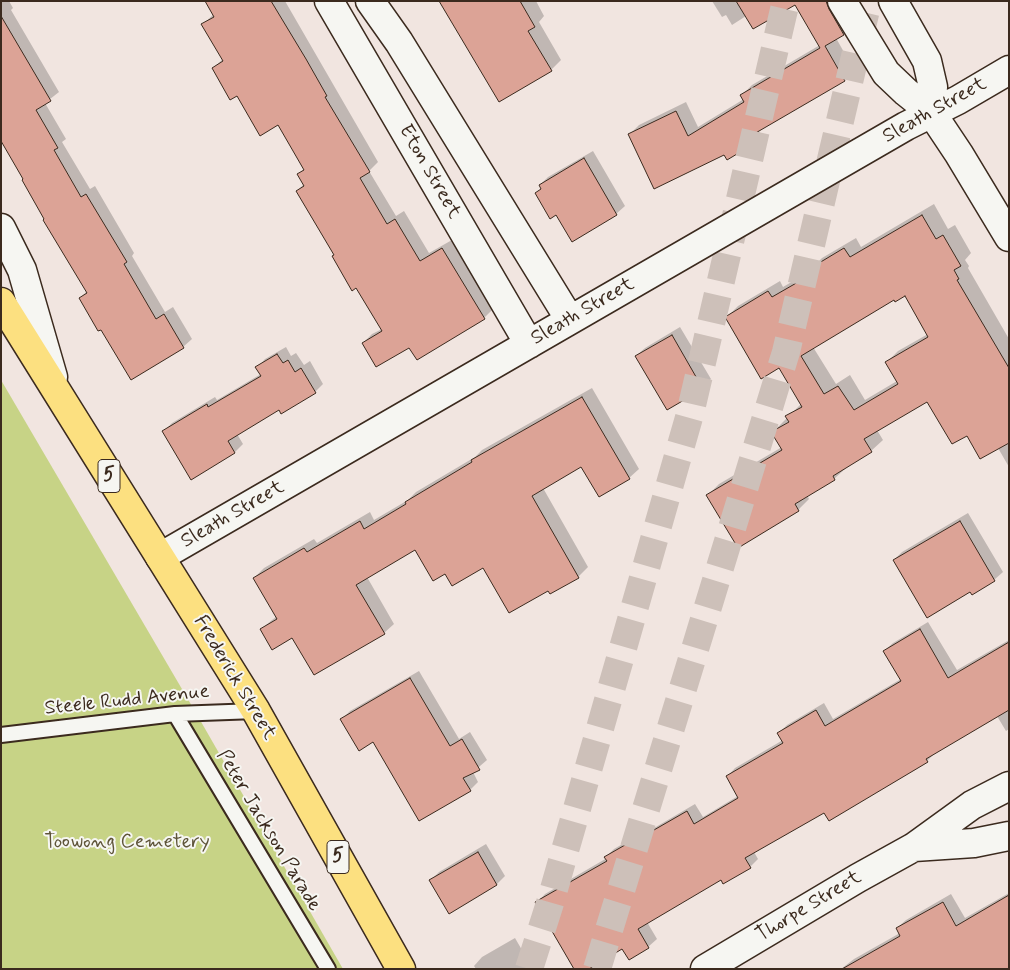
<!DOCTYPE html>
<style>
body{margin:0}
#map{position:relative;width:1010px;height:970px;overflow:hidden;background:#f1e5e0;font-family:Mynerve,sans-serif}
canvas{display:block}
.frame{position:absolute;inset:0;border:2px solid #3b2a1e;pointer-events:none}
</style>
<div id="map">
<canvas width="1010" height="970"></canvas>
<div class="frame"></div>
</div>
<script>
const c = document.querySelector('canvas').getContext('2d');
c.lineJoin = 'round';
function fillPath(path, color) {
  c.fillStyle = color;
  c.fill(path, 'evenodd');
}
function poly(rows) {
  const path = new Path2D();
  for (const r of rows) {
    path.moveTo(r[0], r[1]);
    for (let i = 2; i < r.length; i += 2) path.lineTo(r[i], r[i + 1]);
  }
  return path;
}
function stroke(path, color, width, dash) {
  c.strokeStyle = color;
  c.lineWidth = width;
  c.lineCap = dash ? 'butt' : 'round';
  c.setLineDash(dash || []);
  c.stroke(path);
}
function drawText(font, color, halo, rows, align = 'center') {
  c.font = font + ' Mynerve,sans-serif';
  c.lineWidth = 4;
  c.setLineDash([]);
  c.textBaseline = 'middle';
  c.strokeStyle = halo;
  c.fillStyle = color;
  for (const [text, x, y, turn = 0] of rows) {
    c.save();
    c.translate(x, y);
    c.rotate((+turn || 0) * Math.PI / 180);
    c.textAlign = isNaN(turn) ? turn : align;
    if (halo) c.strokeText(text, 0, 0);
    c.fillText(text, 0, 0);
    c.restore();
  }
}
fillPath(poly([
 [1,380,196,713,343,969,1,969]
]), '#c7d386');
fillPath(poly([
 [1,1,9,1,13,8,11,10,59,92,45,103,66,139,62,142,90,189,95,186,134,253,132,256,165,312,173,307,192,339,183,347,101,328,80,298,87,291,1,140],
 [207,1,285,1,378,162,369,171,396,216,404,211,429,253,452,240,493,309,484,318,417,358,410,346,363,343,372,334,382,329,335,255,297,191,304,184,298,174,305,168,279,123,238,94,213,68,223,59,202,25,214,14],
 [440,1,536,1,544,16,539,22,561,60,551,70],
 [712,1,798,1,746,16,732,25,726,15,722,17],
 [840,2,853,24,844,34,836,38,854,70,844,80,758,130,761,134,751,144,725,154,629,135,639,125,686,102,698,127,744,99,742,95,752,85,820,45,818,15],
 [593,151,625,206,616,214,572,240,540,185,548,177],
 [934,204,948,229,955,225,971,253,965,260,969,266,968,268,1009,339,1009,467,998,448,967,434,928,400,877,430,883,440,871,451,846,468,834,479,807,495,809,499,798,510,708,495,719,484,782,447,773,432,802,403,780,366,727,317,738,306,780,281,783,287,812,270,811,269,822,258,856,238,861,247],
 [906,295,928,334,898,351,887,362,897,381,865,400,850,375,836,384,813,347,894,298],
 [680,327,711,379,702,388,667,408,636,356,645,348],
 [286,347,291,356,296,353,304,365,310,361,323,384,315,392,279,409,237,434,243,444,235,452,191,478,164,431,172,423,215,397,217,400,261,374,257,368,265,359],
 [592,388,639,469,629,478,582,466,543,488,588,567,579,576,550,593,548,589,483,566,446,572,416,549,367,577,394,624,384,633,292,637,261,629,277,616,254,578,264,568,314,539,317,543,370,512,374,520,408,500,416,492,475,457,482,450],
 [968,513,1003,572,994,580,894,560,902,552],
 [928,622,957,670,1009,640,1009,729,1006,731,997,716,935,753,927,761,824,811,754,852,758,859,750,867,721,879,647,922,657,939,648,947,623,948,537,903,545,894,607,858,606,857,614,849,648,829,649,831,695,804,703,817,738,796,727,777,735,768,783,740,779,733,787,725,824,703,833,719,901,679,884,651,893,643],
 [419,671,459,739,470,732,487,760,473,772,478,782,470,790,374,741,342,719,350,711],
 [486,844,505,876,497,884,430,881,439,872],
 [1009,893,1009,969,841,969,854,959,900,933,897,928,906,920,951,894,965,918],
 [515,938,533,969,476,969,474,966,482,957]
]), '#0003');
const building = poly([
 [205,1,271,1,306,59,327,96,325,97,370,172,360,178,387,224,395,219,420,261,442,248,485,319,417,360,409,348,376,367,362,343,382,331,356,288,352,291,332,256,334,255,296,191,304,186,297,174,304,170,278,125,260,136,237,96,230,100,212,68,223,61,201,24,214,17,205,1],
 [439,1,520,1,535,27,528,31,552,71,499,102,439,1],
 [736,1,826,1,829,9,844,35,825,46,845,81,747,138,752,145,727,160,724,155,654,189,628,134,676,111,688,136,744,102,740,95,820,48,795,5,753,29,736,1],
 [1,16,51,101,36,110,58,148,54,150,81,197,86,194,127,262,124,264,156,319,164,314,184,348,131,380,101,330,98,331,79,298,87,293,43,220,44,219,22,180,23,179,1,141,1,16],
 [584,158,617,215,572,242,556,215,550,219,535,193,541,189,539,185,584,158],
 [922,215,936,239,943,235,961,266,954,270,959,279,957,280,1009,368,1009,443,980,459,967,436,952,444,927,402,864,439,872,452,833,476,835,480,795,504,799,511,738,548,706,495,782,450,771,432,789,422,785,416,802,407,779,368,761,379,725,317,768,291,772,297,812,274,809,269,844,248,850,257,922,215],
 [905,296,928,337,885,362,898,384,854,410,838,386,824,394,801,356,894,300,895,302,905,296],
 [672,335,703,389,667,410,635,356,672,335],
 [277,354,283,363,288,360,295,372,301,368,316,393,281,414,279,410,228,441,235,453,191,480,162,431,207,404,208,407,261,376,255,367,277,354],
 [582,397,630,479,599,497,581,467,532,496,579,578,550,594,548,591,509,613,483,568,452,586,445,574,433,581,415,550,356,585,385,634,314,675,292,638,272,650,260,629,277,619,253,578,304,548,307,552,360,521,364,529,406,504,405,502,472,462,471,460,582,397],
 [960,521,995,581,972,595,970,592,927,618,893,560,960,521],
 [920,629,948,678,1009,642,1009,710,926,759,928,762,829,821,824,813,745,858,751,868,723,884,721,880,638,929,649,948,629,960,622,949,589,969,574,969,535,902,607,861,604,857,639,837,640,838,687,811,694,824,738,798,726,776,783,743,777,733,816,710,825,726,901,681,883,651,920,629],
 [410,678,450,746,462,739,480,770,463,778,471,791,419,821,373,742,359,751,340,719,410,678],
 [478,852,497,885,449,914,429,880,478,852],
 [1009,895,1009,969,842,969,900,936,896,928,943,902,956,926,1009,895]
]);
fillPath(building, '#dca396');
stroke(building, '#3b2a1e', 1);
stroke(poly([
 [529,969,550,903,690,414,786,1],
 [597,969,786,352,868,1]
]), '#cdc0b9', 28, [28, 14]);
const service = poly([
 [175,714,328,969],
 [1,735,175,714,256,711]
]);
const minor = poly([
 [329,1,529,344],
 [370,1,399,42,570,320],
 [842,1,886,73,906,92,931,112,959,154,1009,237],
 [893,1,927,61,933,87,931,112],
 [1,228,22,270,53,377],
 [160,557,906,126,958,100,1009,70],
 [914,847,974,843,1009,836],
 [705,969,858,878,914,847,972,805,1009,786]
]);
const trunk = poly([
 [1,302,256,711,401,969]
]);
stroke(service, '#3b2a1e', 18);
stroke(minor, '#3b2a1e', 31);
stroke(trunk, '#3b2a1e', 31);
stroke(service, '#f6f6f2', 14);
stroke(minor, '#f6f6f2', 28);
stroke(trunk, '#fce080', 28);
for (const [x, y, w] of [
 [109,476,22],
 [338,857,22]
]) {
  const box = new Path2D();
  box.roundRect(x - w / 2, y - 16.5, w, 33, 4);
  c.fillStyle = '#f6f6f2';
  c.fill(box);
  stroke(box, '#3b2a1e', 1);
}
drawText('bold 19px', '#3b2a1e', null, [
 ["5",109,476],
 ["5",338,857]
]);
drawText('20px', '#3b2a1e', '#f6f6f2', [
 ["Sleath Street",935,111,-29],
 ["Eton Street",429,172,60],
 ["Sleath Street",583,312,-30],
 ["Sleath Street",233,515,-30],
 ["Frederick Street",234,678,59],
 ["Steele Rudd Avenue",127,701,-6],
 ["Peter Jackson Parade",268,831,59],
 ["Thorpe Street",809,907,-31]
]);
drawText('20px', '#5e5438', '#f6f6f2', [
 ["Toowong Cemetery",127,843]
]);
</script>
